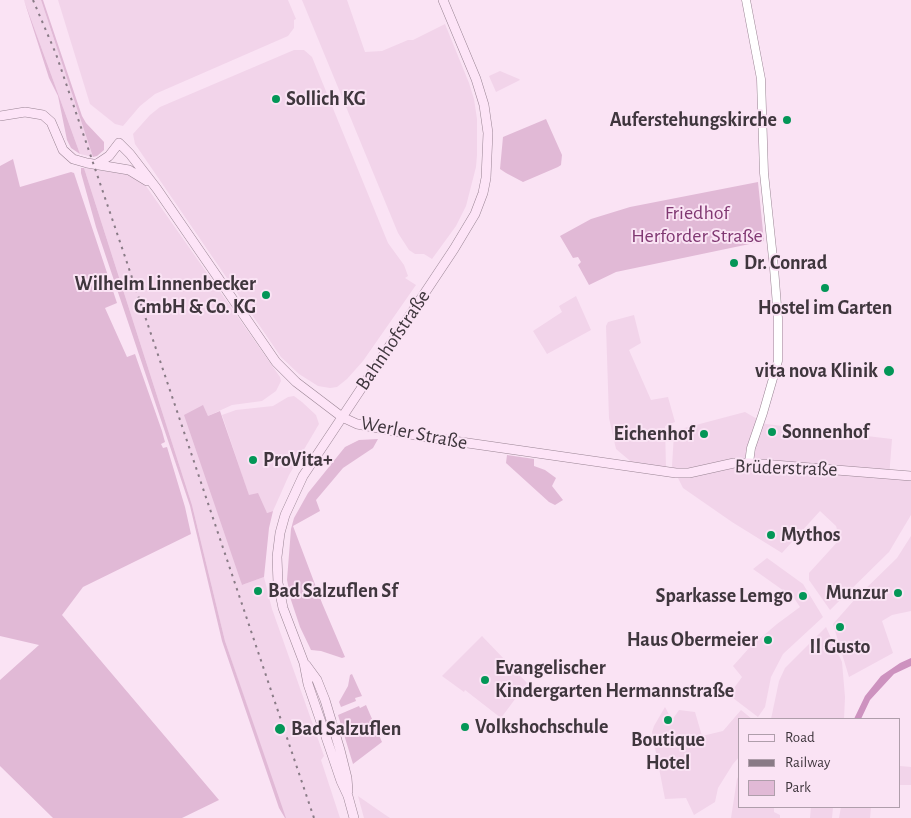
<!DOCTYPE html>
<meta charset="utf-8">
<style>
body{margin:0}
#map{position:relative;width:911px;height:818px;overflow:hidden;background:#fae3f4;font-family:"Alegreya Sans",sans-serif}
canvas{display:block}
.legend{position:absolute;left:738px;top:718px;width:162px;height:90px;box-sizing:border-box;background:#fae3f4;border:1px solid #af9eab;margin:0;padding:6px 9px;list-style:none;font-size:15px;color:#3f363d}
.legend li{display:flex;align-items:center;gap:10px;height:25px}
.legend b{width:25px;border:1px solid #af9eab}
</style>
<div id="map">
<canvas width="911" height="818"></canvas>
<ul class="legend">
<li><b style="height:6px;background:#fde4f7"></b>Road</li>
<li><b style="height:6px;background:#897b86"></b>Railway</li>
<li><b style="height:14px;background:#e1b9d6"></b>Park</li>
</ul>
</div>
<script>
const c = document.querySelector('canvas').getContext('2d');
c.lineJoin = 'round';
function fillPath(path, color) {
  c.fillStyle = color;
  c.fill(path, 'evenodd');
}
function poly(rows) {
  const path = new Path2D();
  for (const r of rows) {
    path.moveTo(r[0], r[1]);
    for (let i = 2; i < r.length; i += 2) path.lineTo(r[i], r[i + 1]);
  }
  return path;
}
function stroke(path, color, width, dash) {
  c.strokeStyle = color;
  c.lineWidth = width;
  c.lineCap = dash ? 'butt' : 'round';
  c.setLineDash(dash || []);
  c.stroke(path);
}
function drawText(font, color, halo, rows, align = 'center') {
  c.font = font + ' "Alegreya Sans",sans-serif';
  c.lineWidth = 4;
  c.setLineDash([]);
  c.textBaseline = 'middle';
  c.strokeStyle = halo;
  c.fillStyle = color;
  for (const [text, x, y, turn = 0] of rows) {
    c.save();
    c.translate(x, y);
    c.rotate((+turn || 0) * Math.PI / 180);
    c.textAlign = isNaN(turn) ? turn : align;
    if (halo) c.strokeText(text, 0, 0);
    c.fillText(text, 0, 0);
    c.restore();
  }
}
fillPath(poly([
 [24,0,41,0,93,157,80,154],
 [58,0,288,0,296,19,294,20,294,28,288,36,155,94,140,106,123,126,115,124,90,104],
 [302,0,347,0,365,52,382,51,408,40,413,40,445,24,469,83,474,99,477,119,477,155,476,167,466,206,456,226,432,259,424,254,415,254,409,250,398,233],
 [294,50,304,50,312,57,388,243,404,265,408,276,405,278,416,285,363,361,347,379,337,387,330,388,318,386,299,374,281,357,135,144,133,134,150,115,160,107],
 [500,71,519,79,520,80,496,92,489,76],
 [84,168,127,174,146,186,280,377,281,381,276,391,262,401,232,405,208,416,203,406,242,585,264,577,272,609,324,756,321,760,340,818,286,818,281,807,225,641,192,505],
 [576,296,591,330,547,354,533,331,562,312,559,306],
 [634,315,641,343,629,350,651,400,668,397,675,422,665,426,666,469,635,465,616,449,609,418,606,326,608,322],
 [294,396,302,402,316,415,319,424,289,475,273,511,267,513,249,496,222,415,236,410,273,406,288,397],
 [745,412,766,424,892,439,889,478,911,480,911,515,902,530,889,552,830,610,809,580,809,573,840,539,836,526,820,511,782,553,732,522,683,488,672,466,674,434,677,430],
 [911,536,911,611,892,615,882,621,893,653,849,677,833,624,856,598,897,558],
 [767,558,803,584,823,617,783,654,771,677,765,707,758,717,729,695,742,677,733,666,750,647,777,624,800,607,790,592,784,591,753,569],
 [826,627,842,662,845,697,844,719,771,719,779,681,785,668],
 [482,636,527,683,501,718,465,690,464,692,442,676],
 [665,707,672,720,679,710,695,712,702,736,723,731,741,710,752,719,740,719,740,756,733,764,718,788,715,802,694,815,686,798,665,799,652,732,654,726],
 [900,766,911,767,911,785,900,785],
 [740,773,740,807,774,807,774,812,780,815,780,818,731,818,737,779],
 [358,796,384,814,390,818,364,818],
 [811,807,833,807,832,818,810,818],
 [841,807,871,807,870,818,839,818]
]), '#f2d4ea');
fillPath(poly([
 [24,0,80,154,71,148,67,140,58,96,49,78],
 [41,0,43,0,82,116,86,123,104,142,104,150,97,156,93,157],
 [546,119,562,155,561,165,558,167,523,182,506,173,500,169,503,137],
 [13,159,20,187,71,172,74,173,117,303,105,308,127,357,135,354,162,431,165,442,161,444,163,448,167,447,185,507,191,534,83,587,62,615,219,800,182,818,53,818,0,766,0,680,39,645,0,636,0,166],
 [81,168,84,168,192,505,225,641,286,818,285,818,279,808,222,641,190,506,96,227,81,173],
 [758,182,764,241,616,272,589,285,578,265,581,262,578,257,573,258,560,236,591,219,630,207],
 [203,405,208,416,220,411,249,495,258,493,267,513,273,511,269,528,264,577,242,585,184,415],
 [378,439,373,448,343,468,316,500,320,511,293,526,322,603,345,657,342,658,321,651,311,650,300,627,291,600,287,580,291,529,294,518,308,493,345,447,359,440],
 [507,455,534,459,534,466,545,470,556,478,552,486,563,500,555,505,549,502,506,463],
 [352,674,362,696,355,698,356,701,341,707,339,702,348,686,350,675],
 [366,705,382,742,353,764,338,715,359,706,360,708]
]), '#e1b9d6');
fillPath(poly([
 [911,658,911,666,894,674,870,700,861,719,854,719,865,696,881,676,900,663]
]), '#cd92bf');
const tertiary = poly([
 [746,0,761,79,764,173,774,268,778,318,778,361,763,413,751,448,749,463]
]);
const secondary = poly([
 [0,116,25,112,43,115,51,122,63,150,73,159,87,163,129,170,147,181],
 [97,164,109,156,119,143,130,154,157,189,276,362,296,382,342,417,357,424,426,437,676,473,689,473,734,463,749,463,911,476],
 [306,665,317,680,325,700,340,750,347,778,348,791],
 [354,818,348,796,341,781,308,684,304,663,283,608,278,583,277,557,280,533,285,515,303,476,454,249,475,214,483,193,486,178,488,133,484,105,476,79,443,0]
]);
stroke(tertiary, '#998493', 9);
stroke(secondary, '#998493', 10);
stroke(tertiary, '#fff', 8);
stroke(secondary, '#fde4f7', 9);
stroke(poly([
 [33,0,56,54,119,239,314,818]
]), '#897b86', 2, [2.5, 5]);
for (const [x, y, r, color] of [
 [276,99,5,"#039657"],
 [787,120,5,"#039657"],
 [734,263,5,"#039657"],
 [825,288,5,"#039657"],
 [266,295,5,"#039657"],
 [889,371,6,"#039657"],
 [772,432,5,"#039657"],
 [704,434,5,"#039657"],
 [253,460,5,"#039657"],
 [771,535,5,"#039657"],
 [258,591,5,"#039657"],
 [898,593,5,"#039657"],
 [803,596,5,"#039657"],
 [840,627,5,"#039657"],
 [768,640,5,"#039657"],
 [485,680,5,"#039657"],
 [668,720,5,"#039657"],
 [465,727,5,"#039657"],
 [280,729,6,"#039657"]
]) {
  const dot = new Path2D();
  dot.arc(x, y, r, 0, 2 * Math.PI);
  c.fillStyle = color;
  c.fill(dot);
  stroke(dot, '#fae3f4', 2);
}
drawText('bold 20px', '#3f363d', '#fae3f4', [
 ["Sollich KG",286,99],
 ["Auferstehungskirche",777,120,"right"],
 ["Dr. Conrad",744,263],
 ["Wilhelm Linnenbecker",256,284,"right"],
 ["GmbH & Co. KG",256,307,"right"],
 ["Hostel im Garten",825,308,"center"],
 ["vita nova Klinik",878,371,"right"],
 ["Sonnenhof",782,432],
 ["Eichenhof",694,434,"right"],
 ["ProVita+",263,460],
 ["Mythos",781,535],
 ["Bad Salzuflen Sf",268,591],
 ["Munzur",888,593,"right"],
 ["Sparkasse Lemgo",793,596,"right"],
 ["Haus Obermeier",758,640,"right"],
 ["Il Gusto",840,647,"center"],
 ["Evangelischer",495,668],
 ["Kindergarten Hermannstraße",495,691],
 ["Volkshochschule",475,727],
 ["Bad Salzuflen",291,729],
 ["Boutique",668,740,"center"],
 ["Hotel",668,763,"center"]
], 'left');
drawText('20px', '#803872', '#fae3f4', [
 ["Friedhof",697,213],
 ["Herforder Straße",697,236]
]);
drawText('20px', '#3f363d', '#fae3f4', [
 ["Bahnhofstraße",393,340,-56],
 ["Werler Straße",414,433,11],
 ["Brüderstraße",786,468,2]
]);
</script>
